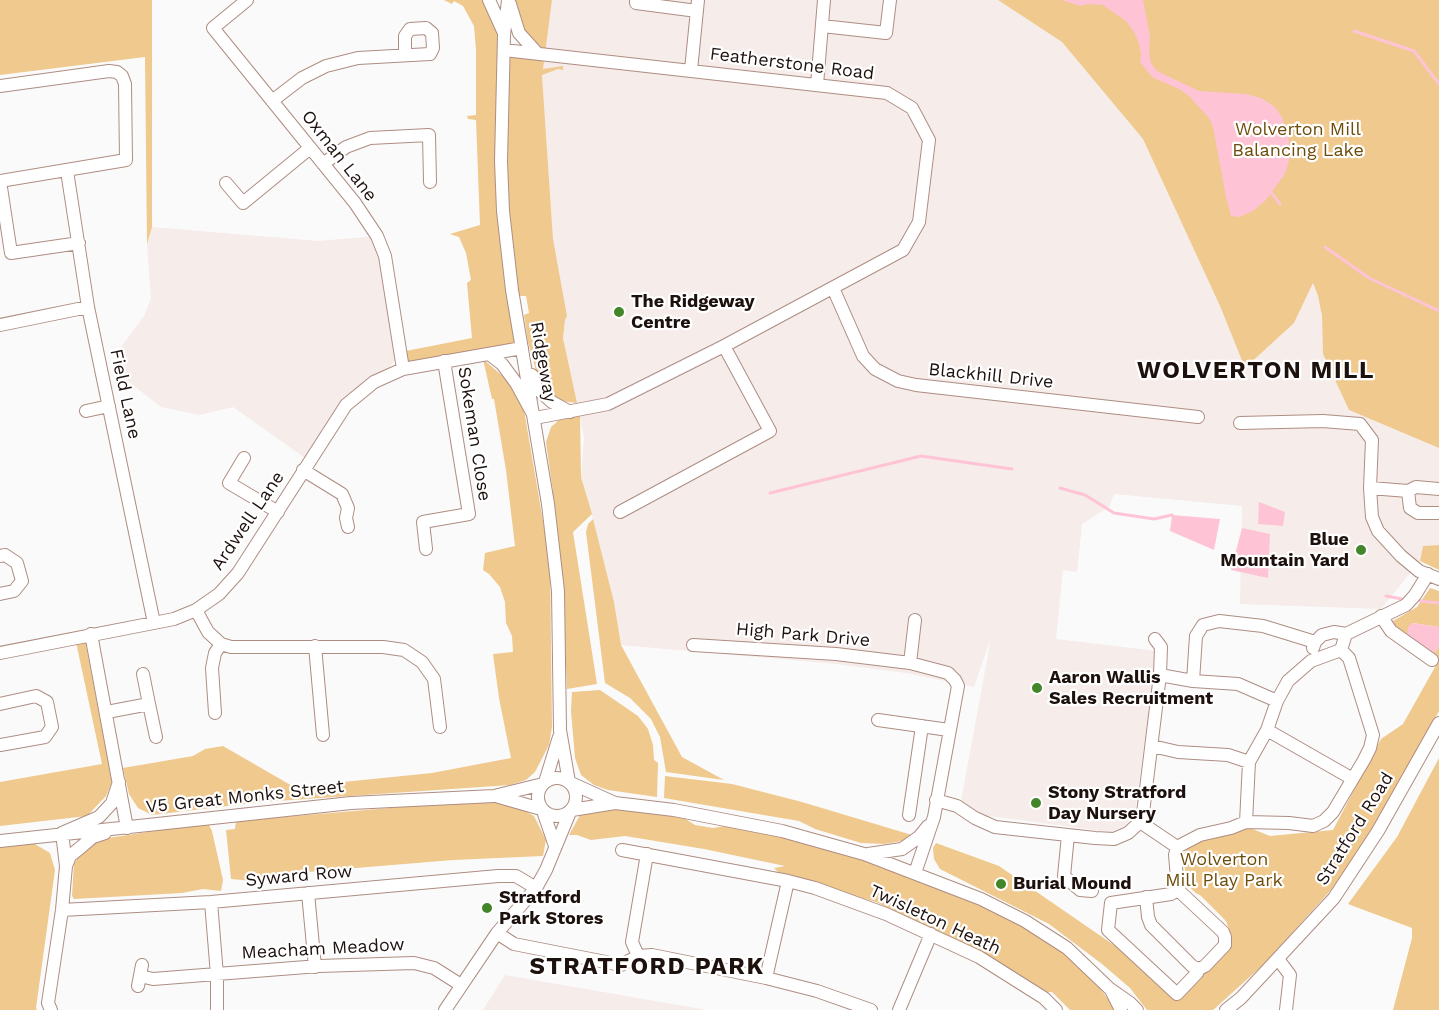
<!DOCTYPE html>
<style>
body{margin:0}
canvas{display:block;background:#fafafa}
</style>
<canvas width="1439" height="1010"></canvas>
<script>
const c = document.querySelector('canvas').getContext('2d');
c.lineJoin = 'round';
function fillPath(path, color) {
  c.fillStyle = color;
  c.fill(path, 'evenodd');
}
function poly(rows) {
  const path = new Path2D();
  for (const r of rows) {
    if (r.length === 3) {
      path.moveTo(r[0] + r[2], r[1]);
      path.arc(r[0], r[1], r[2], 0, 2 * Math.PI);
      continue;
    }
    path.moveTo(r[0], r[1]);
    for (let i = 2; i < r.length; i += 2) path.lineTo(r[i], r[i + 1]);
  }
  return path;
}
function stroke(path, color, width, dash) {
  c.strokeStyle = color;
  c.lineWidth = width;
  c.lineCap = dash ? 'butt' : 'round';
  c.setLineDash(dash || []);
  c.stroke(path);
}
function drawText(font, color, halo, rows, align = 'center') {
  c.font = font + ' "Work Sans",sans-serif';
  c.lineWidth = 4.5;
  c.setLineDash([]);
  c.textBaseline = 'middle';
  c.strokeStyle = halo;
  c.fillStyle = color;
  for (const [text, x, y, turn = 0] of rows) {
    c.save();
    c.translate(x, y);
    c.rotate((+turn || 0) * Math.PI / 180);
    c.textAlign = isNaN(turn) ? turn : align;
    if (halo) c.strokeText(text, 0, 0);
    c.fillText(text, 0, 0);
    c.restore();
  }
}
fillPath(poly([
 [552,0,998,0,1062,42,1143,139,1220,306,1245,368,1294,323,1313,283,1318,296,1322,316,1323,354,1349,410,1439,448,1439,545,1423,546,1420,561,1381,609,1240,604,1242,506,1114,494,1109,507,1082,524,1077,572,1063,570,1056,639,1157,651,1135,812,1125,826,1110,832,981,815,961,801,991,638,974,687,906,673,836,664,621,645,614,602,593,519,581,477,584,437,563,338,565,320,567,316,553,239,542,75],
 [152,227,318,241,377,236,401,352,388,369,354,391,305,458,233,407,199,415,161,407,119,374,118,351,144,316,151,299,147,244],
 [505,975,707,1010,483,1010]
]), '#f6ecea');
fillPath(poly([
 [0,0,152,0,152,227,147,244,145,57,0,75],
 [444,0,489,0,504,50,536,53,509,0,552,0,543,69,563,66,563,70,558,69,542,75,553,239,567,316,565,320,563,338,577,403,560,401,540,385,528,342,524,315,529,313,526,296,515,296,522,348,403,369,401,352,472,338,467,283,471,280,466,253,459,237,450,234,480,225,476,120,468,119,467,116,476,115,476,50,474,26,463,6,454,1,452,4],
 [998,0,1439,0,1439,448,1349,410,1323,354,1322,316,1318,296,1313,283,1294,323,1245,368,1220,306,1143,139,1062,42],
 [483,359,507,380,524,410,550,562,552,727,549,745,535,772,526,780,510,785,262,802,152,815,138,808,129,794,123,768,193,756,205,749,223,746,294,787,432,773,511,758,499,698,493,654,513,652,512,636,506,623,505,602,500,587,489,574,483,570,485,553,515,546,506,470,494,399,492,399],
 [580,415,581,477,592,514,573,532,597,684,567,689,562,573,556,514,546,442,551,427,559,420],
 [593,519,614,602,621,645,682,757,724,780,666,772,660,737,651,719,630,698,605,683,586,532,588,524],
 [1439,545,1439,570,1420,561,1423,546],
 [1430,588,1439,591,1439,627,1412,623,1436,651,1439,645,1439,658,1432,656,1396,629,1393,621,1417,607],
 [85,640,112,782,106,796,87,816,0,826,0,782,102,764,76,642],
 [1439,660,1439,711,1374,832,1330,891,1263,965,1213,1010,1147,1010,1130,988,1102,964,1049,924,940,869,934,859,933,848,936,843,999,866,1124,952,1173,999,1232,938,1226,921,1200,895,1197,894,1187,885,1183,855,1191,844,1250,828,1270,836,1333,830,1381,739,1403,724],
 [600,690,638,716,648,729,653,745,654,760,658,763,657,797,608,790,594,785,581,775,575,758,571,711,572,692],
 [1439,758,1439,1010,1393,1010,1412,938,1412,928,1348,904,1397,837],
 [665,776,732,784,802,802,912,835,902,841,885,844,861,843,815,829,799,821,664,798],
 [472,801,512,804,534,816,546,840,543,856,453,860,271,875,253,881,231,879,226,830,235,829,236,821],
 [614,806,676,813,695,825,713,828,738,824,810,841,911,874,997,910,1055,945,1087,971,1116,1010,1070,1010,1052,992,1047,992,965,944,876,902,780,874,774,868,785,866,704,849,625,836,591,840,577,835,569,835,580,815],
 [208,823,212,831,223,880,221,891,203,889,182,893,74,899,72,896,74,863,88,846,108,838],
 [33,843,50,853,55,870,36,1008,37,1010,0,1010,0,848]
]), '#efc98d');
fillPath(poly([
 [1062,0,1143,0,1150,36,1149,53,1151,63,1157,71,1199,91,1246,94,1261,98,1275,107,1282,117,1288,136,1291,154,1285,174,1265,201,1253,211,1239,217,1231,216,1226,197,1213,127,1209,118,1189,96,1181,90,1152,77,1140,62,1141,54,1139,44,1134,32,1126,21,1103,5,1088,4,1080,6],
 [1259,502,1285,512,1283,526,1258,524],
 [1172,515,1220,519,1214,550,1170,531],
 [1242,528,1270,534,1268,578,1231,570],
 [1412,623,1439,627,1439,645,1436,651,1430,654,1407,637,1408,627]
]), '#fec4d6');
stroke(poly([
 [1354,31,1414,51,1439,84],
 [1270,191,1280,204],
 [1325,247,1369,278,1439,311],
 [1060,488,1085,495,1114,513,1154,519,1172,515],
 [770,493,921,456,1012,469],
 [1386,596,1402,599],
 [1420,601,1439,603]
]), '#fec4d6', 3);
const minor = poly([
 [247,0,213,28,355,203,377,236,385,256,403,369],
 [489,0,503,31],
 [508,0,504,35,501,161,503,211,512,290,548,504,558,591,560,730,569,782],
 [636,0,636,3,697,11],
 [510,4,519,33,537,53],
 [822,26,886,33,890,0],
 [691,70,698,0],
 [817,85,824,0],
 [0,86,109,71,117,72,122,76,125,84,126,160,0,181],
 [272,101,302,78,326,66,358,58,430,54,433,48,432,33,426,28,410,29,405,36,405,54],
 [323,164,346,147,370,138,429,135,430,182],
 [67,171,88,307,154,623],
 [0,181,11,253,79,243],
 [226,183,243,203,310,148],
 [833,288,863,356,875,369,898,381,916,385,1198,417],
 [0,325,88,307],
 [489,354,502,364,516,383,535,418,608,404,724,346,903,250,919,222,929,140,912,108,887,93,504,50],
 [532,375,536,387,542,393,552,402,570,412],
 [86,411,109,406],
 [1240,423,1323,421,1360,424,1372,440,1370,488,1372,517,1378,531,1401,556,1419,571,1439,579],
 [244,458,229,483,278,512],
 [303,470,342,494,348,508,346,518,348,527],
 [1370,488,1408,491,1416,487,1439,489],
 [1408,491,1410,508,1418,513,1439,513],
 [620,512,770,431,724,346],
 [426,549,423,522,469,514,444,361],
 [0,556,5,555,17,563,22,581,14,591,0,594],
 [196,610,208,632,221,644,231,647,383,647,404,650,422,662,434,679,440,727],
 [1381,616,1391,631,1432,660],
 [915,620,910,663,948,673,955,680,958,686,934,817,915,873],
 [91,634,127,828],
 [693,645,836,654,910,663],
 [315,646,323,735],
 [1313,648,1315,642,1322,635,1334,632,1346,634],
 [0,653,174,619,196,610,219,594,238,573,346,405,374,382,403,369,522,348],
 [143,674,149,704],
 [1160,675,1193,681,1238,684,1277,701],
 [1193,681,1196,636,1203,625,1219,621,1263,626,1315,642],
 [0,704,36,696,47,702,52,727,45,737,0,745],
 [107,712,149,704,156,737],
 [215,713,212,668,215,653,221,644],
 [878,720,949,730],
 [1267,730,1351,778],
 [1152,746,1178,752,1228,755,1249,762],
 [557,797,19],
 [545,782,559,737],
 [571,783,615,803],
 [499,797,541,809],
 [936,800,957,806,975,818,995,827,1095,838,1114,839,1128,833,1140,822,1143,813,1160,675,1161,647,1155,639],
 [572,810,615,803,674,810,782,831,864,854,981,899,1025,921,1067,948,1110,989,1130,1003,1137,1010],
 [543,811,555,846],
 [909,815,922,726],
 [1140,822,1177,847,1200,835,1231,828,1246,822,1289,823,1313,826,1324,821,1333,812,1364,760,1370,748,1373,735,1349,658,1341,650],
 [1246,822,1249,762,1267,730,1277,701,1288,681,1311,661,1341,650,1346,634,1406,605,1415,595,1428,574],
 [1068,835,1064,876,1080,890,1092,891],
 [0,841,351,803,494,796,543,784],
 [622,850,788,881,815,888,886,914,979,957,1044,998,1056,1010],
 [868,854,902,849,919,837,928,826],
 [66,866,70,856,81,847,93,837,105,833],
 [1178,890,1171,894,1111,903,1108,930,1177,994,1197,973,1199,969],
 [308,893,315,967],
 [1146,897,1148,917,1151,925,1192,966,1199,969,1205,966,1225,945,1225,937,1223,932,1178,890,1175,855,1177,847],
 [211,902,217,975,217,1010],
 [62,910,211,902,498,876,516,876,536,888],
 [497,933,514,944,621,965,638,956,652,955,766,978,817,991,871,1010],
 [638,956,632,942,647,854],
 [1278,959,1290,975,1286,1010],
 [140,976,153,979,319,966,414,963,434,968,461,985],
 [766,978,788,881],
 [138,986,142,965],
 [1111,990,1121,1010],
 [51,1010,48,1003,62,910,66,866,62,833,99,817,112,803,119,782],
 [445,1010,497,933,536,888,546,870,570,812],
 [899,1010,931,934],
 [1226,1010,1241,998,1334,898,1378,831,1439,723]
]);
stroke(minor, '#ae8d82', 14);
stroke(minor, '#fff', 12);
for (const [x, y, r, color] of [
 [619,312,6,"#438629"],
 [1361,550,6,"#438629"],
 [1037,688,6,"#438629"],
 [1036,803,6,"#438629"],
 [1001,884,6,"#438629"],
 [487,908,6,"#438629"]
]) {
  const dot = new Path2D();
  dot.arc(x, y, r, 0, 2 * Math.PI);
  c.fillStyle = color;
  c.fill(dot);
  stroke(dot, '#fff', 2);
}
drawText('18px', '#1d110e', '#fff', [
 ["Featherstone Road",792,64,7],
 ["Oxman Lane",339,156,52],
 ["Ridgeway",543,362,80],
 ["Blackhill Drive",991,376,6],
 ["Field Lane",125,394,78],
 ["Sokeman Close",474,434,81],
 ["Ardwell Lane",248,521,-56],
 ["High Park Drive",803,635,5],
 ["V5 Great Monks Street",245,797,-6],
 ["Stratford Road",1355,829,-58],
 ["Syward Row",299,876,-5],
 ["Twisleton Heath",935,920,25],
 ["Meacham Meadow",323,949,-3]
]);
drawText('18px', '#6e4d0b', '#fff', [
 ["Wolverton Mill",1298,130],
 ["Balancing Lake",1298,151],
 ["Wolverton",1224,860],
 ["Mill Play Park",1224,881]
]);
drawText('bold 18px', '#1d110e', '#fff', [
 ["The Ridgeway",631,302],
 ["Centre",631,323],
 ["Blue",1349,540,"right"],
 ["Mountain Yard",1349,561,"right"],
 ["Aaron Wallis",1049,678],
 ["Sales Recruitment",1049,699],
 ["Stony Stratford",1048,793],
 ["Day Nursery",1048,814],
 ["Burial Mound",1013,884],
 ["Stratford",499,898],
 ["Park Stores",499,919]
], 'left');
c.letterSpacing = '1.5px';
drawText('bold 24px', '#1d110e', '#fff', [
 ["WOLVERTON MILL",1256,371],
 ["STRATFORD PARK",647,967]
]);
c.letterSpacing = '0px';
</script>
